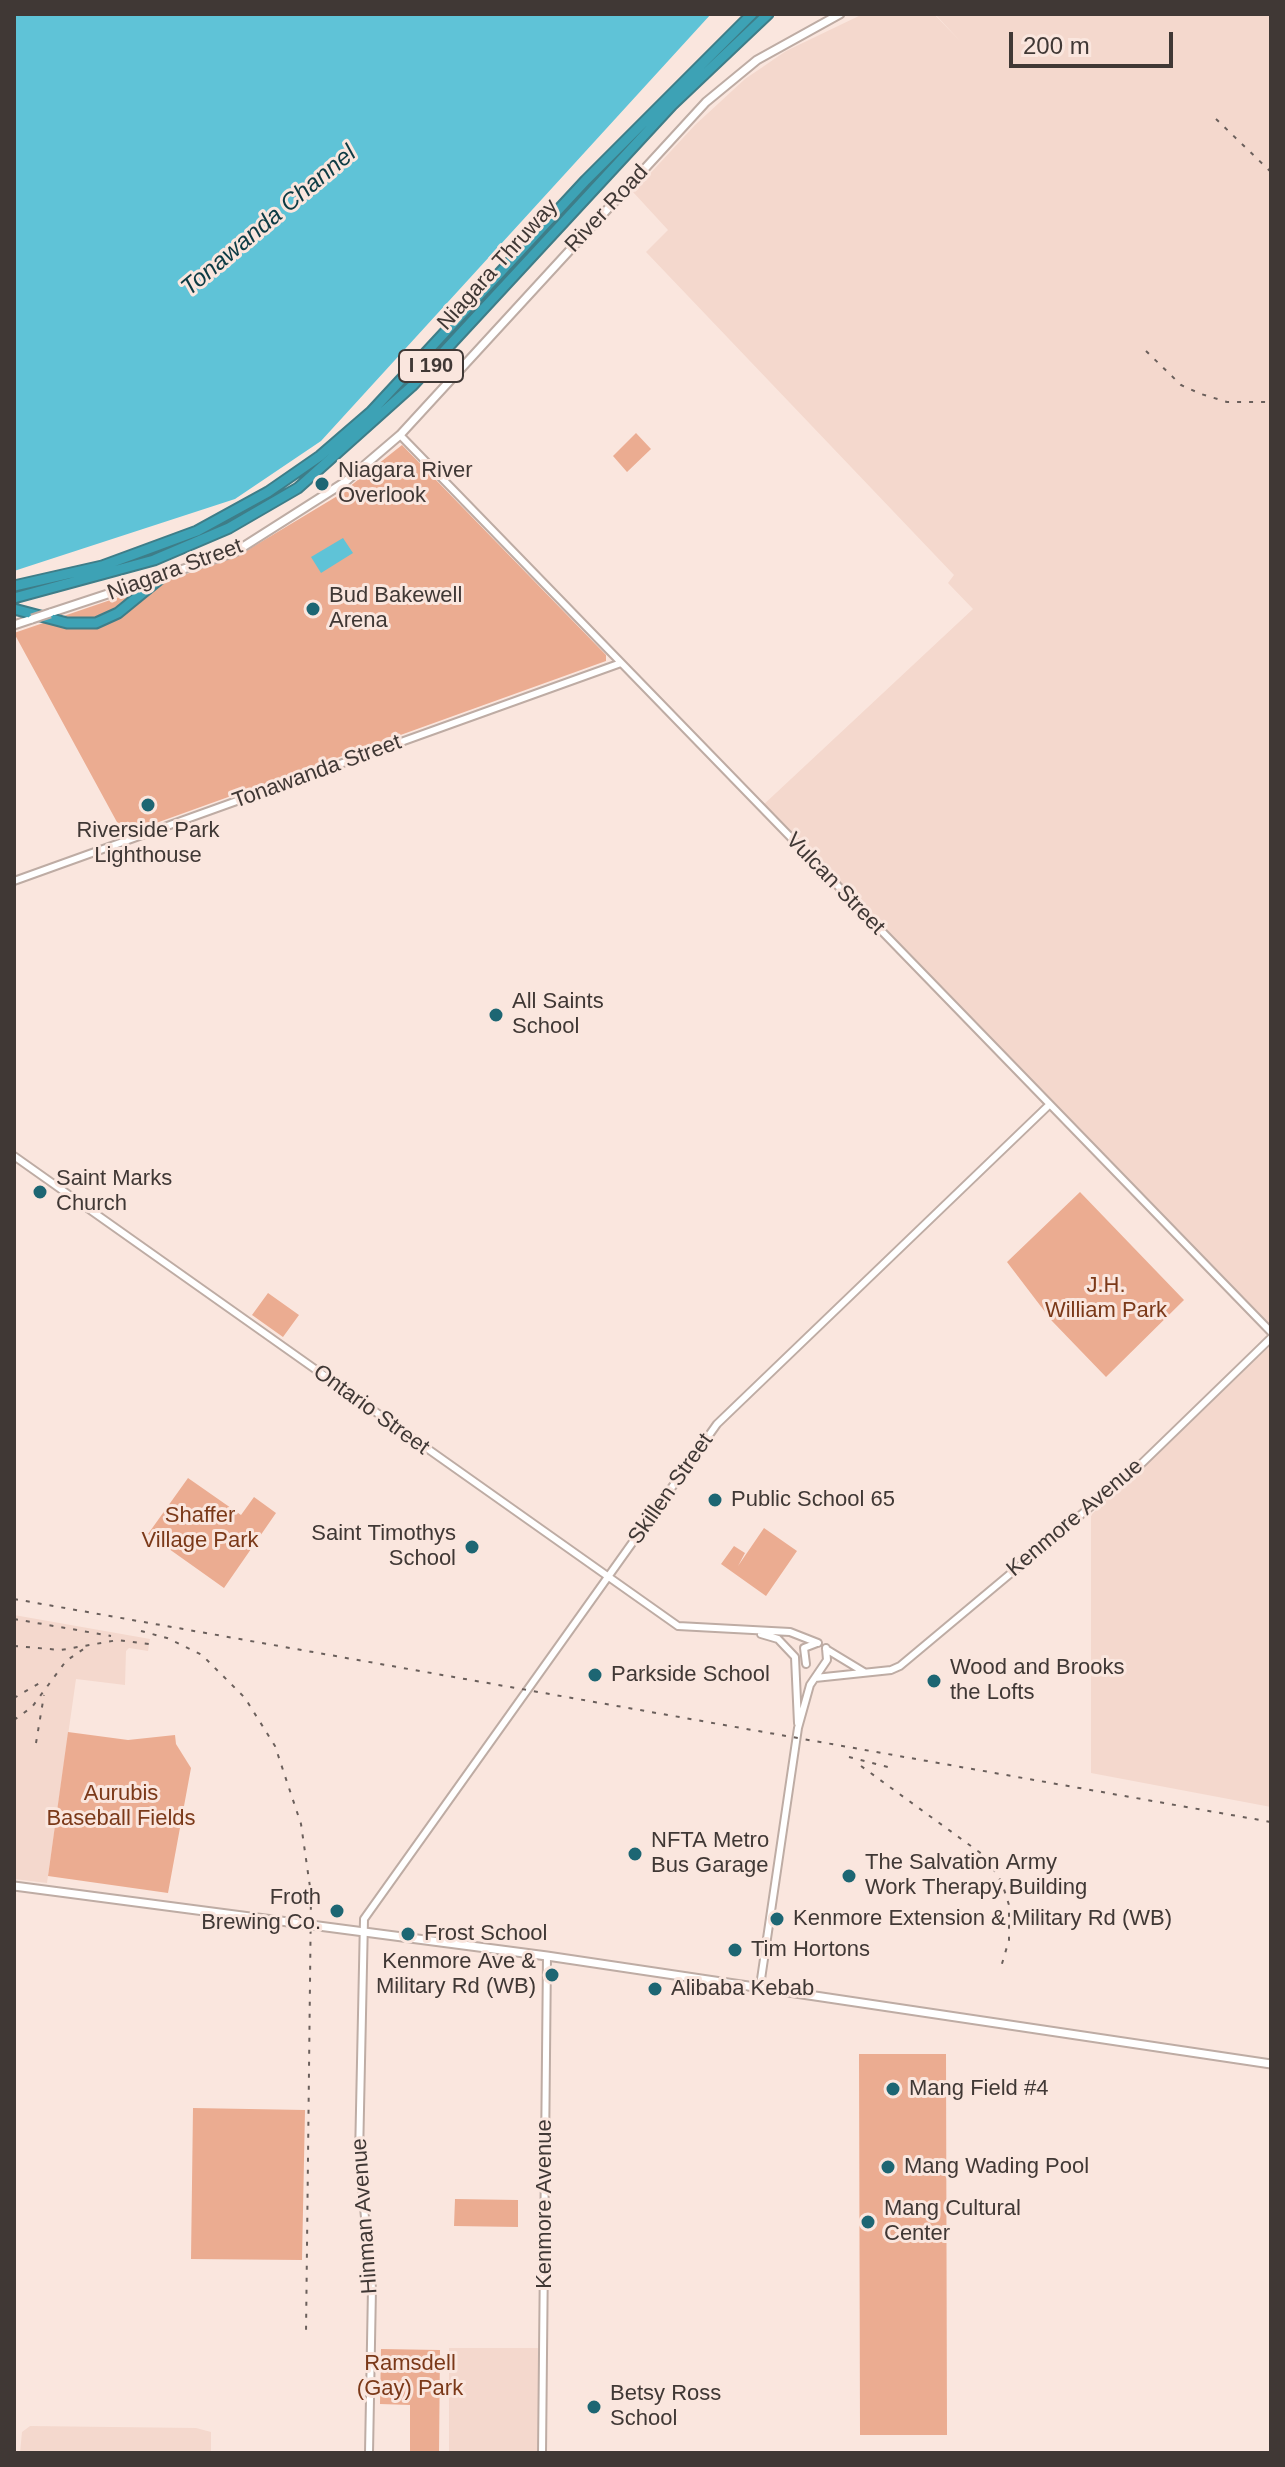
<!DOCTYPE html>
<style>
body{margin:0}
#map{position:relative;width:1285px;height:2467px;overflow:hidden;background:#fae6de;font-family:Arial,sans-serif}
canvas{display:block}
.frame{position:absolute;inset:0;border:16px solid #403835;pointer-events:none}
.scale{position:absolute;left:1009px;top:32px;width:164px;height:36px;box-sizing:border-box;border:4px solid #403835;border-top:0;padding-left:10px;font-size:24px;line-height:28px;white-space:nowrap;color:#403835;-webkit-text-stroke:6px #fae6de;paint-order:stroke}
</style>
<div id="map">
<canvas width="1285" height="2467"></canvas>
<div class="frame"></div>
<div class="scale">200 m</div>
</div>
<script>
const c = document.querySelector('canvas').getContext('2d');
c.lineJoin = 'round';
function fillPath(path, color) {
  c.fillStyle = color;
  c.fill(path, 'evenodd');
}
function poly(rows) {
  const path = new Path2D();
  for (const r of rows) {
    path.moveTo(r[0], r[1]);
    for (let i = 2; i < r.length; i += 2) path.lineTo(r[i], r[i + 1]);
  }
  return path;
}
function stroke(path, color, width, dash) {
  c.strokeStyle = color;
  c.lineWidth = width;
  c.lineCap = dash ? 'butt' : 'round';
  c.setLineDash(dash || []);
  c.stroke(path);
}
function drawText(font, color, halo, rows, align = 'center') {
  c.font = font + ' Arial,sans-serif';
  c.lineWidth = 6;
  c.setLineDash([]);
  c.textBaseline = 'middle';
  c.strokeStyle = halo;
  c.fillStyle = color;
  for (const [text, x, y, turn = 0] of rows) {
    c.save();
    c.translate(x, y);
    c.rotate((+turn || 0) * Math.PI / 180);
    c.textAlign = isNaN(turn) ? turn : align;
    if (halo) c.strokeText(text, 0, 0);
    c.fillText(text, 0, 0);
    c.restore();
  }
}
fillPath(poly([
 [863,14,934,14,961,42,935,14,1271,14,1271,1332,761,807,973,609,948,583,954,575,646,252,668,230,633,192,695,125,745,79,786,51],
 [1271,1345,1271,1807,1091,1773,1091,1515],
 [14,1615,150,1639,148,1651,129,1648,126,1651,125,1685,76,1679,47,1883,14,1879],
 [449,2348,538,2348,538,2453,449,2453],
 [30,2426,196,2428,211,2432,211,2453,20,2453,22,2432]
]), '#f4d8cd');
fillPath(poly([
 [636,433,651,449,627,472,613,456],
 [402,445,606,655,606,661,120,836,114,827,118,824,14,633,236,557,339,495],
 [1080,1192,1184,1300,1106,1377,1052,1321,1007,1262],
 [268,1293,299,1315,283,1337,252,1315],
 [188,1478,241,1515,254,1497,276,1513,224,1588,148,1534],
 [764,1528,797,1551,766,1596,721,1564,734,1546,745,1553,738,1566],
 [68,1732,128,1740,175,1735,176,1744,191,1768,168,1893,48,1876],
 [859,2054,946,2054,947,2435,860,2435],
 [193,2108,305,2110,302,2260,191,2259],
 [455,2199,518,2200,518,2227,454,2226],
 [381,2349,440,2350,439,2453,410,2453,410,2405,380,2404]
]), '#ebac91');
fillPath(poly([
 [14,14,711,14,321,441,235,499,14,571],
 [343,538,353,553,321,573,311,557]
]), '#5fc3d7');
const tertiary = poly([
 [400,435,1271,1332],
 [14,881,621,663],
 [14,1156,678,1626,790,1632,818,1643],
 [761,1634,778,1639,795,1657,798,1723],
 [826,1649,864,1672],
 [806,1664,804,1648,817,1643],
 [815,1678,891,1670,900,1666,1138,1467,1271,1338],
 [760,1986,798,1728,810,1685,827,1660,826,1648],
 [369,2453,372,2288,359,2157,364,1919,717,1424,1049,1105],
 [542,2453,547,1956]
]);
const secondary = poly([
 [50,613,235,552,345,482,400,435,706,102,757,60,840,14],
 [14,625,32,619],
 [14,1886,547,1956,1271,2064]
]);
const motorway = poly([
 [14,586,102,566,197,531,268,492,320,456,371,412,586,180,752,14],
 [14,598,154,560,229,528,298,488,412,386,672,105,768,14],
 [14,609,67,623,96,623,118,613,162,577]
]);
stroke(tertiary, '#beaca4', 10);
stroke(secondary, '#beaca4', 11);
stroke(motorway, '#3e7d88', 13);
stroke(tertiary, '#fff', 6);
stroke(secondary, '#fff', 7);
stroke(motorway, '#3da2b5', 9);
stroke(poly([
 [1216,119,1271,172],
 [1146,351,1181,385,1201,394,1227,402,1271,402],
 [14,1599,1271,1822],
 [14,1619,111,1636],
 [141,1631,167,1638,202,1655,245,1698,275,1746,301,1824,311,1894,306,2334],
 [14,1646,61,1650,118,1640,156,1645],
 [14,1698,45,1680],
 [14,1720,32,1707,66,1661,85,1648],
 [36,1743,44,1695],
 [849,1757,892,1768],
 [861,1766,986,1857,1002,1883,1009,1905,1009,1940,1001,1967]
]), '#6a5f5b', 2, [4, 8]);
const secondaryBridge = poly([
 [32,619,50,613]
]);
stroke(secondaryBridge, '#beaca4', 11, []);
stroke(secondaryBridge, '#fff', 7);
for (const [x, y, r, color] of [
 [322,484,8,"#1d6673"],
 [313,609,8,"#1d6673"],
 [148,805,8,"#1d6673"],
 [496,1015,8,"#1d6673"],
 [40,1192,8,"#1d6673"],
 [715,1500,8,"#1d6673"],
 [472,1547,8,"#1d6673"],
 [595,1675,8,"#1d6673"],
 [934,1681,8,"#1d6673"],
 [635,1854,8,"#1d6673"],
 [849,1876,8,"#1d6673"],
 [337,1911,8,"#1d6673"],
 [777,1919,8,"#1d6673"],
 [408,1934,8,"#1d6673"],
 [735,1950,8,"#1d6673"],
 [552,1975,8,"#1d6673"],
 [655,1989,8,"#1d6673"],
 [893,2089,8,"#1d6673"],
 [888,2167,8,"#1d6673"],
 [868,2222,8,"#1d6673"],
 [594,2407,8,"#1d6673"]
]) {
  const dot = new Path2D();
  dot.arc(x, y, r, 0, 2 * Math.PI);
  c.fillStyle = color;
  c.fill(dot);
  stroke(dot, '#fae6de', 3);
}
for (const [x, y, w] of [
 [431,366,64]
]) {
  const box = new Path2D();
  box.roundRect(x - w / 2, y - 16, w, 32, 6);
  c.fillStyle = '#fae6de';
  c.fill(box);
  stroke(box, '#403835', 2);
}
drawText('bold 20px', '#403835', null, [
 ["I 190",431,366]
]);
drawText('22px', '#403835', '#fae6de', [
 ["River Road",607,209,-47],
 ["Niagara Thruway",498,265,-48],
 ["Niagara Street",175,570,-20],
 ["Tonawanda Street",317,772,-20],
 ["Vulcan Street",835,884,46],
 ["Ontario Street",371,1410,36],
 ["Skillen Street",671,1489,-55],
 ["Kenmore Avenue",1075,1518,-40],
 ["Kenmore Avenue",545,2204,-90],
 ["Hinman Avenue",365,2216,-94]
]);
drawText('22px', '#403835', '#fae6de', [
 ["Niagara River",338,471],
 ["Overlook",338,496],
 ["Bud Bakewell",329,596],
 ["Arena",329,621],
 ["Riverside Park",148,831,"center"],
 ["Lighthouse",148,856,"center"],
 ["All Saints",512,1002],
 ["School",512,1027],
 ["Saint Marks",56,1179],
 ["Church",56,1204],
 ["Public School 65",731,1500],
 ["Saint Timothys",456,1534,"right"],
 ["School",456,1559,"right"],
 ["Wood and Brooks",950,1668],
 ["the Lofts",950,1693],
 ["Parkside School",611,1675],
 ["NFTA Metro",651,1841],
 ["Bus Garage",651,1866],
 ["The Salvation Army",865,1863],
 ["Work Therapy Building",865,1888],
 ["Froth",321,1898,"right"],
 ["Brewing Co.",321,1923,"right"],
 ["Kenmore Extension & Military Rd (WB)",793,1919],
 ["Frost School",424,1934],
 ["Tim Hortons",751,1950],
 ["Kenmore Ave &",536,1962,"right"],
 ["Military Rd (WB)",536,1987,"right"],
 ["Alibaba Kebab",671,1989],
 ["Mang Field #4",909,2089],
 ["Mang Wading Pool",904,2167],
 ["Mang Cultural",884,2209],
 ["Center",884,2234],
 ["Betsy Ross",610,2394],
 ["School",610,2419]
], 'left');
drawText('22px', '#7b3919', '#fae6de', [
 ["J.H.",1106,1286],
 ["William Park",1106,1311],
 ["Shaffer",200,1516],
 ["Village Park",200,1541],
 ["Aurubis",121,1794],
 ["Baseball Fields",121,1819],
 ["Ramsdell",410,2364],
 ["(Gay) Park",410,2389]
]);
drawText('italic 24px', '#0c3b44', '#fae6de', [
 ["Tonawanda Channel",269,221,-40]
]);
</script>
